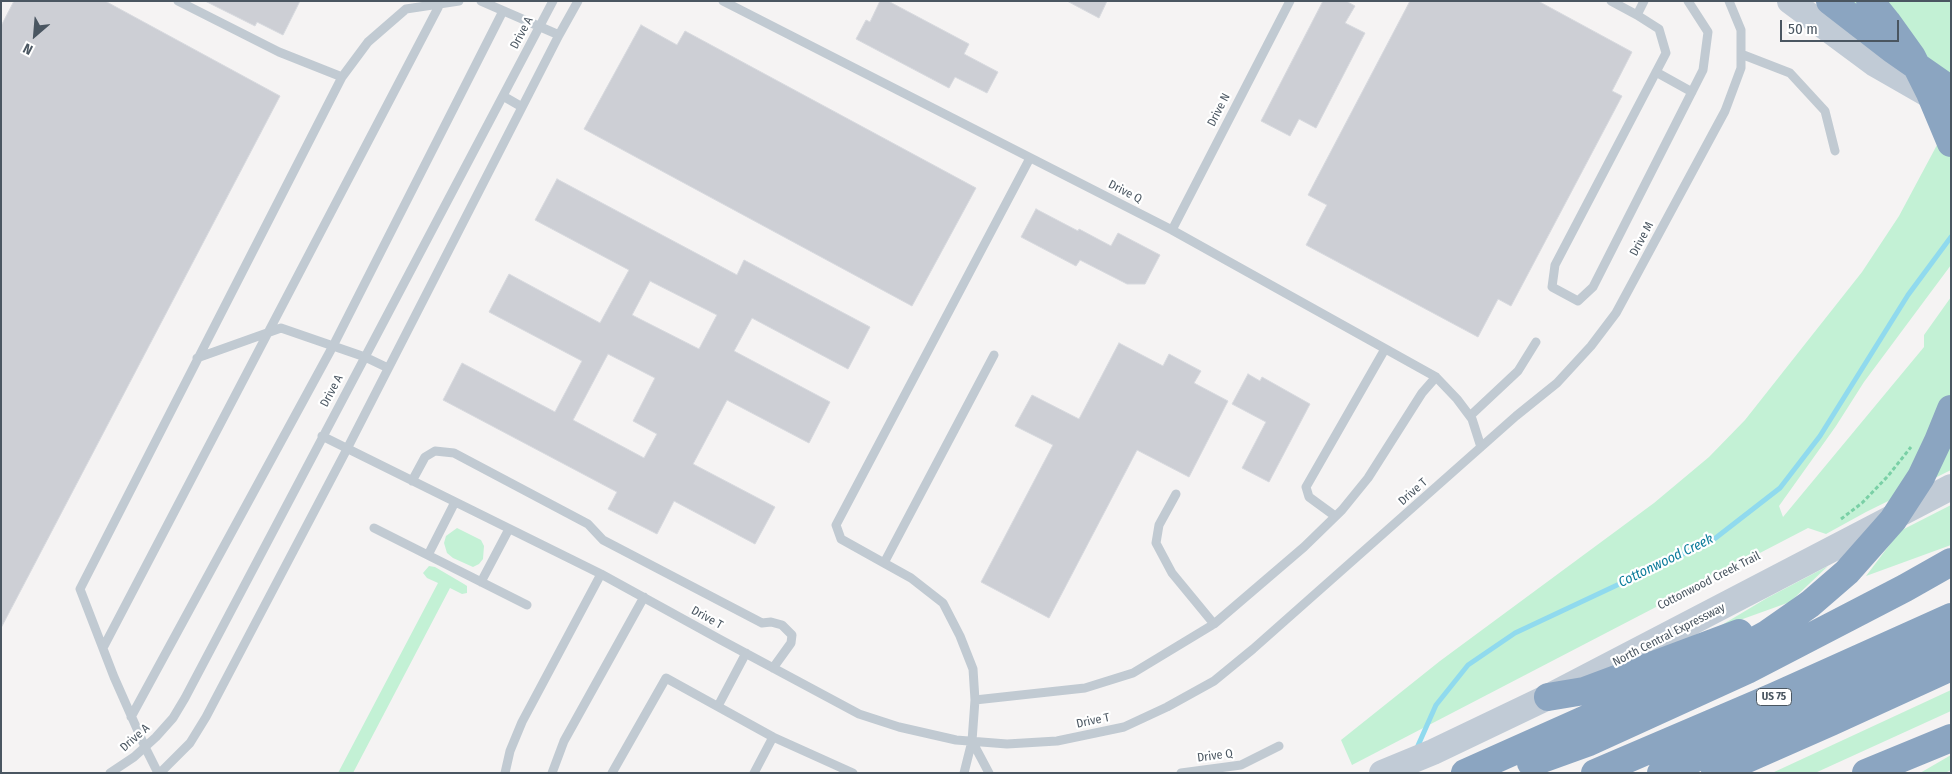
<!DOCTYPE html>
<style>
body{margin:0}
#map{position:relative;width:1952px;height:774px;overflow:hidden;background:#f5f3f3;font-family:"Fira Sans Condensed",sans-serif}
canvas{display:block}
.frame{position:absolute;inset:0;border:2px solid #4a5661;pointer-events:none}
.north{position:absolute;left:10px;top:10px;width:50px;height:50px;-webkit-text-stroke:4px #fff;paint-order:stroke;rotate:207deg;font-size:14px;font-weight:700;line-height:20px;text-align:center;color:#4a5661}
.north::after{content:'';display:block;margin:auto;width:18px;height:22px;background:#4a5661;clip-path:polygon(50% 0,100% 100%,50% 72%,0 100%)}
.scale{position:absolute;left:1780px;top:20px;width:119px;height:22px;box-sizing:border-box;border:2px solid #4a5661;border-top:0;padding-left:6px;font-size:15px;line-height:18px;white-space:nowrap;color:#4a5661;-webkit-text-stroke:4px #fff;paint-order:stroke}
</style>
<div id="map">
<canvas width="1952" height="774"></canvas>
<div class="frame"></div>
<div class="north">N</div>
<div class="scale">50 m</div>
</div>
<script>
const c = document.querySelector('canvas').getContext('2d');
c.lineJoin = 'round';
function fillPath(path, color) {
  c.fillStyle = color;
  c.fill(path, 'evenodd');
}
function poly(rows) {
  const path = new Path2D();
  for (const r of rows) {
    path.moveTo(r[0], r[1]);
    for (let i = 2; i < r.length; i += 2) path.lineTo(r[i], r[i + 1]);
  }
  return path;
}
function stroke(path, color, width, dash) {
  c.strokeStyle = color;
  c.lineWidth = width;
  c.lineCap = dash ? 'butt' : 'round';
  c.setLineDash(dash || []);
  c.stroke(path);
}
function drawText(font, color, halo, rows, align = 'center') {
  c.font = font + ' "Fira Sans Condensed",sans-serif';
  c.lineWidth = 4.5;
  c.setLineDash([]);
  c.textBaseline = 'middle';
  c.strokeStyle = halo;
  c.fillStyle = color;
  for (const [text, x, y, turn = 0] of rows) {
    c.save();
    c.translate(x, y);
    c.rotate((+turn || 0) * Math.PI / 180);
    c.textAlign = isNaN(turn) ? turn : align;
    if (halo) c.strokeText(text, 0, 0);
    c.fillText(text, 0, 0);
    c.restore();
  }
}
fillPath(poly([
 [1851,1,1951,1,1951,76],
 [1945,130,1951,134,1951,265,1864,382,1836,426,1779,506,1783,517,1924,347,1924,335,1951,297,1951,470,1866,512,1826,534,1808,528,1352,765,1341,740,1440,661,1654,503,1709,457,1745,420,1862,272,1899,216],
 [1951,505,1951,545,1866,576,1900,531],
 [457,528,481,540,484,546,483,559,479,564,473,567,453,558,447,553,444,543,446,536],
 [429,566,435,567,464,584,467,586,467,593,462,594,450,588,353,773,338,773,438,583,427,578,423,573],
 [1828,566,1790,602,1715,629,1767,598],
 [1951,690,1951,711,1815,773,1772,773],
 [1951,755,1951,770,1945,773,1920,773]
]), '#c3f1d5');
stroke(poly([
 [1416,750,1436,705,1468,665,1515,633,1713,540,1780,488,1820,436,1908,295,1951,237]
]), '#90daee', 5);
const building = poly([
 [14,1,105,1,280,96,1,628,1,26,14,1],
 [205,1,300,1,283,35,257,22,255,26,205,1],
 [880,1,888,1,969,44,964,54,998,72,987,93,955,77,949,88,856,39,866,20,870,22,880,1],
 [1067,1,1107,1,1099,18,1067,1],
 [1323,1,1346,1,1355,6,1345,23,1365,33,1316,128,1299,119,1290,136,1261,121,1323,1],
 [1410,1,1538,1,1632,52,1612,91,1622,96,1511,306,1498,299,1478,337,1306,245,1327,205,1308,195,1410,1],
 [641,25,677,45,685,31,976,188,912,306,584,129,641,25],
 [557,179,737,275,744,260,870,327,848,369,752,318,734,351,830,402,809,443,727,400,693,464,775,507,755,544,674,501,657,534,608,509,617,492,443,400,462,363,555,412,582,361,489,312,509,274,600,323,629,270,535,220,557,179],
 [650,281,717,315,699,349,632,315,650,281],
 [608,354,655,378,633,421,657,434,644,458,573,420,608,354],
 [1036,209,1078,231,1079,229,1111,246,1118,233,1160,255,1145,284,1127,284,1080,260,1076,266,1021,237,1036,209],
 [1119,343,1163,366,1169,354,1201,371,1194,383,1228,401,1189,477,1137,450,1049,618,981,582,1053,445,1015,426,1032,395,1079,419,1119,343],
 [1248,374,1260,381,1262,377,1310,404,1269,482,1242,468,1266,422,1232,404,1248,374]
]);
fillPath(building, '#cdcfd5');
stroke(building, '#d7d9de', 1);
stroke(poly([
 [1841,519,1862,503,1888,476,1911,447]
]), '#7ad0a6', 3, [4, 2.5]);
stroke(poly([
 [178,1,279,52,342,77],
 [481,1,559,35],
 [723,1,1172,230,1436,377,1457,399,1472,419,1481,447],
 [1611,1,1637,15,1644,1],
 [1637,15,1659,29,1666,53,1555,265,1552,287,1578,301,1593,287,1703,70,1708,32,1688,1],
 [1741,54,1790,73,1825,111,1835,151],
 [1656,72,1692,92],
 [503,96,522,107],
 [1172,230,1290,1],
 [197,358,281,328,365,357,388,368],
 [1470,416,1518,371,1536,342],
 [322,436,601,574,721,640,859,714,899,727,956,740,1007,744,1057,741,1124,727,1167,707,1214,681,1253,649,1516,416,1557,383,1591,346,1616,313,1725,111,1741,68,1741,30,1729,1],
 [412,481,425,457,435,451,454,453,588,524,603,540,762,623,771,622,782,625,792,635,791,643,773,668],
 [1176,494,1159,525,1156,543,1172,573,1214,624],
 [1335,516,1309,497,1306,487,1385,349],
 [374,528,527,605],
 [428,555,455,502],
 [884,563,841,539,836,525,1030,158],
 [481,582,509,529],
 [103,648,440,4],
 [975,700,973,669,960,636,943,603,911,578,884,563,994,355],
 [718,706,746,653],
 [131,717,333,346,503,11],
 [773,737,853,773],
 [972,741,989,773],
 [110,773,134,757,156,737,173,718,185,698,553,1],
 [158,773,145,747,114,677,80,589,342,77,368,42,406,9,459,1],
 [160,773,190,743,206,717,347,449,559,35,578,1],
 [505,773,510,751,522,722,601,574],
 [552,773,564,741,644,597],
 [612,773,666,678,773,737,754,773],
 [964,773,972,741,975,700,1085,688,1133,673,1214,624,1304,547,1342,510,1368,478,1422,393,1436,377],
 [1181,773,1241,765,1279,746]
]), '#c1cad2', 9);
stroke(poly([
 [1790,1,1875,64,1943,103],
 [1382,773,1433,752,1548,697,1951,487]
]), '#c1cbd6', 26);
stroke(poly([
 [1830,1,1892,49,1951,90],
 [1870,1,1887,22,1912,57,1930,93,1951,143],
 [1548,697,1584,691,1739,633],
 [1531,763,1589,742,1747,670,1905,588,1951,562],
 [1465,773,1725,657,1767,634,1810,604,1847,572,1893,520,1921,477,1938,441,1951,409],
 [1595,773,1775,696,1951,617],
 [1661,773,1844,694,1951,644],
 [1715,773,1831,722,1951,667],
 [1866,773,1951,738]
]), '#8ba5c1', 28);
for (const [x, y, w] of [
 [1774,697,35]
]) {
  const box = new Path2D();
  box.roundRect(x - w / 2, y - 8.5, w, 17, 4);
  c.fillStyle = '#fff';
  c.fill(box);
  stroke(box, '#4a5661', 1);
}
drawText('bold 11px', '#4a5661', null, [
 ["US 75",1774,697]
]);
drawText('12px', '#4a5661', '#fff', [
 ["Drive A",522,33,-62],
 ["Drive N",1219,110,-63],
 ["Drive Q",1125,192,27],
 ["Drive M",1642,239,-62],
 ["Drive A",332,391,-62],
 ["Drive T",1413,492,-42],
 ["Cottonwood Creek Trail",1709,581,-27],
 ["Drive T",707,618,29],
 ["North Central Expressway",1669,635,-27],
 ["Drive T",1093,721,-12],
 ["Drive A",135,738,-42],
 ["Drive Q",1215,756,-7]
]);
drawText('italic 14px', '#0c7c9b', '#fff', [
 ["Cottonwood Creek",1666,561,-26]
]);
</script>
